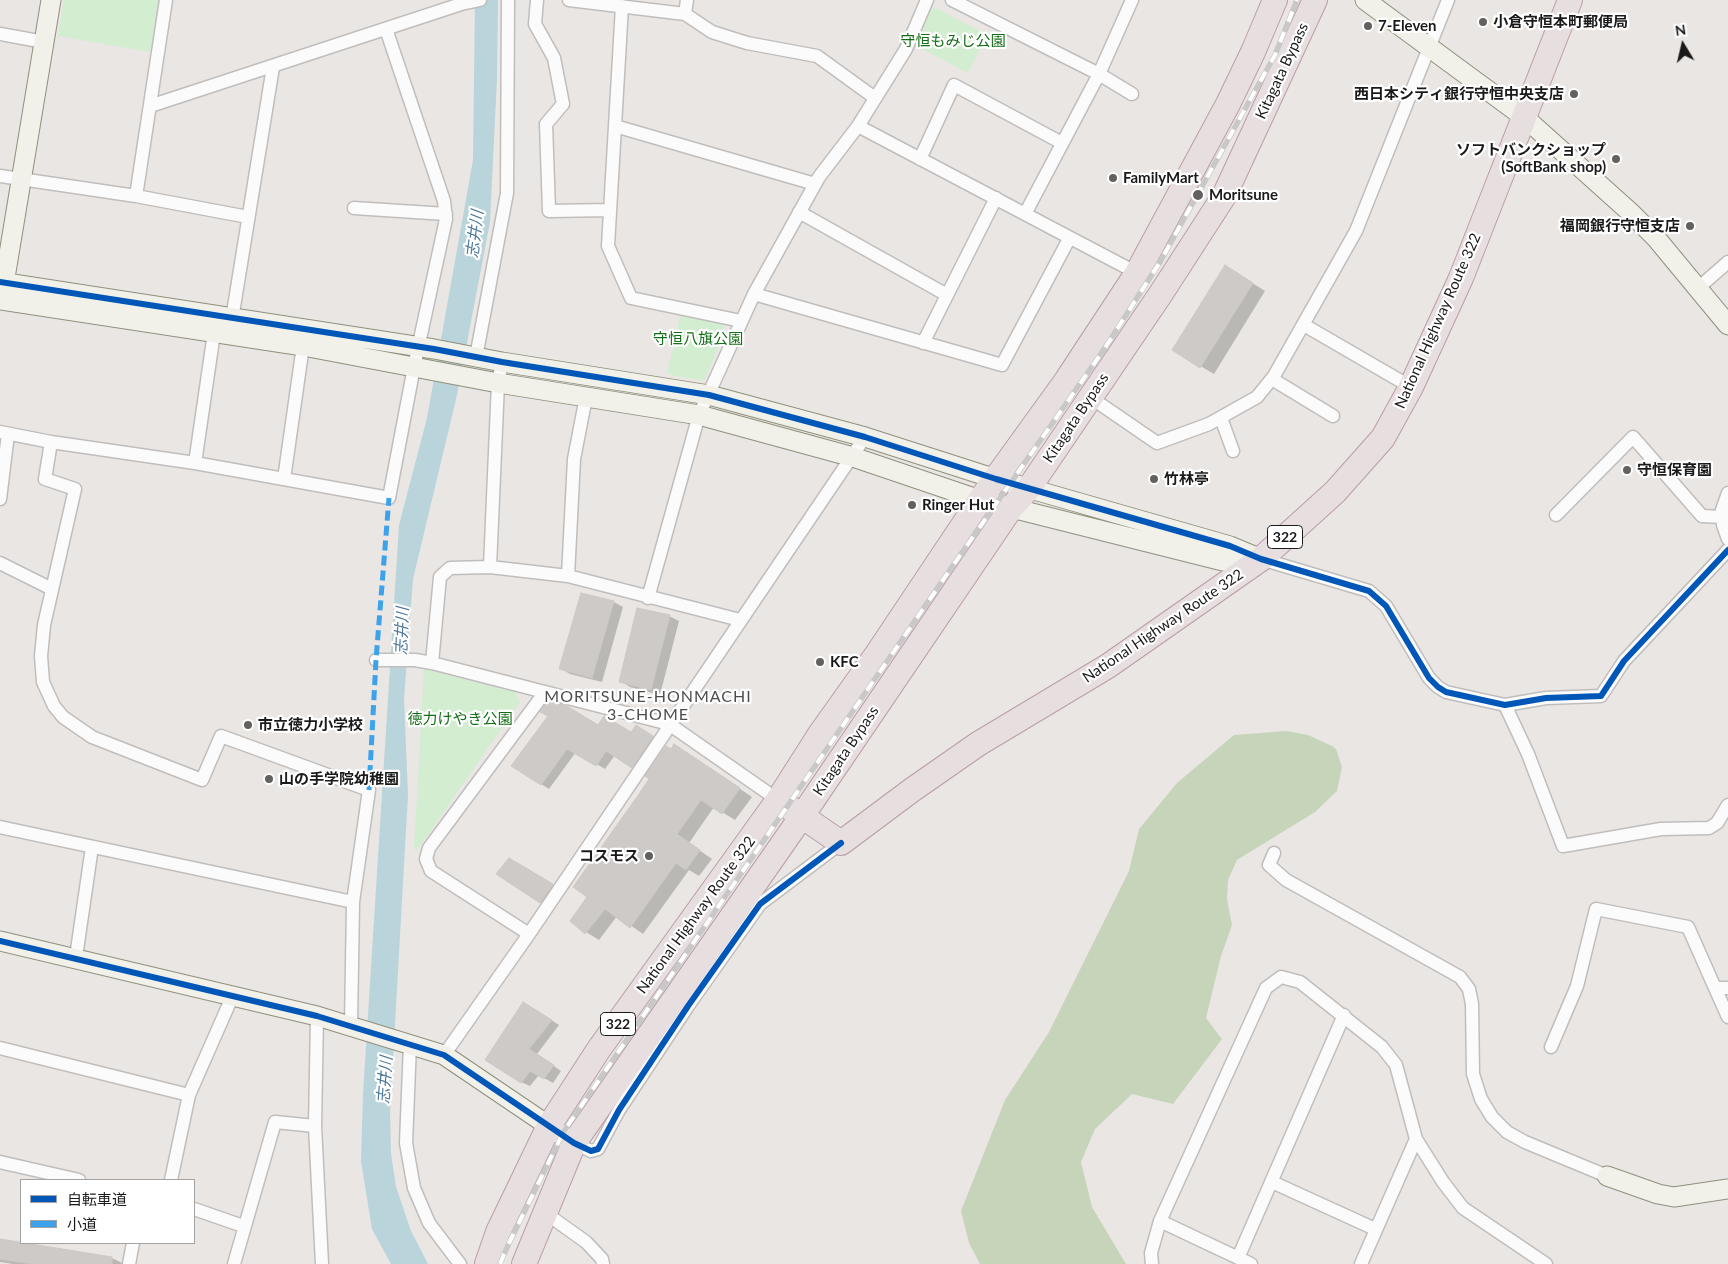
<!DOCTYPE html>
<meta charset="utf-8">
<style>
body{margin:0}
#map{position:relative;width:1728px;height:1264px;overflow:hidden;background:#e9e6e3;font-family:Lato,"Noto Sans JP",sans-serif}
canvas{display:block}
.legend{position:absolute;left:20px;top:1179px;width:175px;height:65px;box-sizing:border-box;background:#fff;border:1px solid #a3a3a3;margin:0;padding:6px 9px;list-style:none;font-size:15px;color:#1a1a1a}
.legend li{display:flex;align-items:center;gap:10px;height:25px}
.legend b{width:25px;border:1px solid #a3a3a3}
.north{position:absolute;left:1658px;top:20px;width:50px;height:50px;-webkit-text-stroke:4px #fff;paint-order:stroke;rotate:351deg;font-size:14px;font-weight:700;line-height:20px;text-align:center;color:#1a1a1a}
.north::after{content:'';display:block;margin:auto;width:18px;height:22px;background:#1a1a1a;clip-path:polygon(50% 0,100% 100%,50% 72%,0 100%)}
</style>
<div id="map">
<canvas width="1728" height="1264"></canvas>
<ul class="legend">
<li><b style="height:6px;background:#0057b8"></b>自転車道</li>
<li><b style="height:6px;background:#3da2ea"></b>小道</li>
</ul>
<div class="north">N</div>
</div>
<script>
const c = document.querySelector('canvas').getContext('2d');
c.lineJoin = 'round';
function fillPath(path, color) {
  c.fillStyle = color;
  c.fill(path, 'evenodd');
}
function poly(rows) {
  const path = new Path2D();
  for (const r of rows) {
    path.moveTo(r[0], r[1]);
    for (let i = 2; i < r.length; i += 2) path.lineTo(r[i], r[i + 1]);
  }
  return path;
}
function stroke(path, color, width, dash) {
  c.strokeStyle = color;
  c.lineWidth = width;
  c.lineCap = dash ? 'butt' : 'round';
  c.setLineDash(dash || []);
  c.stroke(path);
}
function drawText(font, color, halo, rows, align = 'center') {
  c.font = font + ' Lato,"Noto Sans JP",sans-serif';
  c.lineWidth = 4.5;
  c.setLineDash([]);
  c.textBaseline = 'middle';
  c.strokeStyle = halo;
  c.fillStyle = color;
  for (const [text, x, y, turn = 0] of rows) {
    c.save();
    c.translate(x, y);
    c.rotate((+turn || 0) * Math.PI / 180);
    c.textAlign = isNaN(turn) ? turn : align;
    if (halo) c.strokeText(text, 0, 0);
    c.fillText(text, 0, 0);
    c.restore();
  }
}
fillPath(poly([
 [1286,731,1308,735,1332,746,1336,749,1342,767,1337,791,1315,812,1237,860,1228,880,1227,899,1232,925,1221,956,1206,1018,1222,1039,1173,1104,1132,1094,1095,1129,1081,1162,1092,1207,1126,1264,980,1264,969,1243,961,1211,1005,1100,1049,1032,1129,871,1139,829,1177,783,1234,735]
]), '#c6d5ba');
fillPath(poly([
 [64,0,159,0,150,52,58,36],
 [936,8,987,35,968,73,913,44,927,10],
 [681,313,722,320,725,332,704,381,667,374],
 [424,669,515,692,520,702,417,850,414,849]
]), '#d2edd0');
fillPath(poly([
 [475,0,498,0,497,78,490,222,457,395,413,579,404,699,408,795,390,1111,391,1154,396,1187,411,1231,428,1264,391,1264,372,1229,361,1161,363,1094,399,525,427,418,473,160]
]), '#b9d4da');
fillPath(poly([
 [1238,274,1265,291,1214,374,1173,350],
 [582,594,614,602,623,607,602,682,570,674,560,668],
 [669,616,679,621,660,695,630,687,621,681],
 [598,726,631,734,644,731,660,742,640,771,615,755,605,769,576,752,549,789,513,766],
 [675,745,752,797,735,820,714,807,689,843,712,859,699,876,689,870,643,934,617,916,599,940,586,932,589,897],
 [525,868,557,888,546,905,498,874],
 [532,1008,559,1025,537,1054,561,1071,553,1083,539,1075,530,1086,521,1082],
 [0,1240,114,1259,124,1264,13,1264,0,1262]
]), '#0003');
const building = poly([
 [1225,265,1253,283,1200,368,1172,350,1225,265],
 [581,593,614,601,592,678,559,669,581,593],
 [637,608,670,615,651,690,619,682,637,608],
 [548,701,567,706,598,725,604,716,631,732,636,725,653,736,632,768,606,751,596,766,567,749,541,785,511,766,548,716,540,712,548,701],
 [674,744,740,788,722,814,701,800,677,834,700,850,686,870,676,863,630,928,605,909,585,934,570,921,587,897,573,887,639,794,649,779,645,776,666,746,671,749,674,744],
 [509,858,553,884,540,903,496,874,509,858],
 [523,1002,552,1020,529,1049,554,1065,544,1079,530,1071,521,1083,485,1060,523,1002],
 [0,1239,112,1257,112,1264,32,1264,0,1259,0,1239]
]);
fillPath(building, '#cecac8');
stroke(building, '#ccc8c5', 1);
const street = poly([
 [537,0,535,24,554,58,563,104,546,124,549,211,610,210],
 [569,0,685,14],
 [687,0,685,14,712,32,747,43,817,56,875,98],
 [952,0,1099,74,1132,94],
 [622,6,608,246,631,298,741,321],
 [0,34,44,42],
 [150,106,461,4,480,0],
 [615,126,815,184],
 [858,126,1137,273],
 [920,159,954,85,1062,143],
 [0,176,136,196,248,217],
 [136,196,166,0],
 [354,208,446,214],
 [799,212,947,295],
 [1025,214,1099,74,1132,0],
 [1697,289,1728,262],
 [754,294,1002,365,1069,239],
 [231,325,273,67],
 [1304,325,1411,387],
 [923,343,996,198],
 [476,357,507,193,508,0],
 [1272,379,1333,416],
 [1090,397,1157,443,1209,424,1257,397,1274,376,1356,231,1448,0],
 [1221,418,1233,451],
 [0,432,51,442,195,463,389,498,414,367,446,219,444,201,386,29],
 [51,442,45,479,75,489,44,625,41,656,43,682,54,706,63,717,92,737,202,780,221,736,369,790,353,902,351,1026],
 [195,463,214,333],
 [284,479,303,346],
 [1728,493,1722,510,1723,525,1728,539],
 [0,499,8,434],
 [1556,515,1633,437,1702,516,1722,517],
 [1261,559,1369,591,1386,606,1429,678,1438,687,1446,692,1505,705,1546,698,1601,696,1624,661,1728,550],
 [0,563,52,589],
 [490,567,498,383,502,362],
 [568,576,574,459,586,397],
 [648,598,699,415,754,294,819,177,858,126,906,49,927,0],
 [376,660,415,660,432,663,669,724,778,800],
 [432,663,440,577,450,568,490,567,568,576,740,620],
 [1505,705,1528,754,1563,846,1661,829,1709,828,1717,823,1728,805],
 [0,827,353,902],
 [1274,853,1269,865,1286,880,1460,977,1469,989,1472,1004,1473,1074,1481,1099,1492,1117,1507,1132,1525,1142,1607,1176],
 [529,934,431,871,426,859,429,848,545,692],
 [76,957,92,847],
 [1728,988,1715,988,1728,1017],
 [317,1016,315,1126,322,1264],
 [410,1044,406,1143,414,1188,429,1223,460,1264],
 [1551,1047,1577,986,1596,909,1688,927,1715,988],
 [0,1048,189,1095],
 [444,1055,529,934,865,437],
 [574,1143,591,1151,598,1149,619,1110,688,1006,760,904,841,843],
 [0,1162,79,1180],
 [171,1180,189,1095,233,995],
 [1272,1182,1375,1229],
 [194,1209,243,1226],
 [544,1212,586,1242,602,1259,603,1264],
 [1160,1221,1251,1264],
 [1238,1258,1344,1015],
 [129,1264,133,1243],
 [234,1264,275,1122,315,1126],
 [1152,1264,1151,1253,1160,1221,1266,988,1281,977,1300,982,1382,1047,1396,1065,1416,1139,1443,1182,1463,1208,1546,1264],
 [1361,1264,1416,1139]
]);
const secondary = poly([
 [1365,0,1524,117,1630,212,1656,238,1728,325],
 [0,282,434,349,502,362,709,395,865,437,996,479,1230,546,1261,559],
 [2,296,51,0],
 [0,300,303,346,498,383,699,415,853,457,980,500,1223,561,1256,559],
 [0,941,317,1016,444,1055,574,1143],
 [1607,1176,1658,1194,1674,1197,1728,1189]
]);
const highway = poly([
 [790,808,841,843,912,790,978,744,1108,666,1261,559,1335,492,1383,438,1411,387,1461,278,1570,0],
 [487,1264,498,1232,549,1126,599,1049,778,800,820,734,877,654,980,500,1066,381,1137,273,1228,104,1253,52,1275,0],
 [524,1264,574,1143,802,816,1011,508,1029,488,1160,295,1224,196,1315,0]
]);
stroke(street, '#c0bebd', 15);
stroke(secondary, '#90907d', 21);
stroke(highway, '#bb9da7', 26);
stroke(street, '#fcfbfb', 12);
stroke(secondary, '#f1f0e9', 19);
stroke(highway, '#e7dee0', 24);
const rail = poly([
 [500,1264,509,1243,564,1131,954,564,1105,348,1160,262,1275,55,1297,0]
]);
stroke(rail, '#c9c8c8', 5.5);
stroke(rail, '#fff', 4, [11]);
stroke(poly([
 [369,790,376,660,389,498]
]), '#3da2ea', 5, [10, 5]);
stroke(poly([
 [0,282,434,349,502,362,709,395,865,437,996,479,1230,546,1261,559,1369,591,1386,606,1429,678,1438,687,1446,692,1505,705,1546,698,1601,696,1624,661,1728,550],
 [0,941,317,1016,444,1055,574,1143,591,1151,598,1149,619,1110,688,1006,760,904,841,843]
]), '#0057b8', 6);
for (const [x, y, r, color] of [
 [1483,22,5,"#626160"],
 [1368,26,5,"#626160"],
 [1574,94,5,"#626160"],
 [1616,159,5,"#626160"],
 [1113,178,5,"#626160"],
 [1198,195,6,"#626160"],
 [1690,226,5,"#626160"],
 [1627,470,5,"#626160"],
 [1154,479,5,"#626160"],
 [912,505,5,"#626160"],
 [820,662,5,"#626160"],
 [248,725,5,"#626160"],
 [269,779,5,"#626160"],
 [649,856,5,"#626160"]
]) {
  const dot = new Path2D();
  dot.arc(x, y, r, 0, 2 * Math.PI);
  c.fillStyle = color;
  c.fill(dot);
  stroke(dot, '#fff', 2);
}
for (const [x, y, w] of [
 [1285,537,35],
 [618,1024,35]
]) {
  const box = new Path2D();
  box.roundRect(x - w / 2, y - 11.5, w, 23, 4);
  c.fillStyle = '#fff';
  c.fill(box);
  stroke(box, '#1a1a1a', 1);
}
drawText('bold 14px', '#1a1a1a', null, [
 ["322",1285,537],
 ["322",618,1024]
]);
drawText('bold 15px', '#1a1a1a', '#fff', [
 ["小倉守恒本町郵便局",1493,22],
 ["7-Eleven",1378,26],
 ["西日本シティ銀行守恒中央支店",1564,94,"right"],
 ["ソフトバンクショップ",1606,150,"right"],
 ["(SoftBank shop)",1606,167,"right"],
 ["FamilyMart",1123,178],
 ["Moritsune",1209,195],
 ["福岡銀行守恒支店",1680,226,"right"],
 ["守恒保育園",1637,470],
 ["竹林亭",1164,479],
 ["Ringer Hut",922,505],
 ["KFC",830,662],
 ["市立徳力小学校",258,725],
 ["山の手学院幼稚園",279,779],
 ["コスモス",639,856,"right"]
], 'left');
drawText('15px', '#146d17', '#fff', [
 ["守恒もみじ公園",953,41],
 ["守恒八旗公園",698,339],
 ["徳力けやき公園",460,719]
]);
drawText('15px', '#1a1a1a', '#fff', [
 ["Kitagata Bypass",1282,71,-65],
 ["National Highway Route 322",1438,321,-66],
 ["Kitagata Bypass",1076,418,-56],
 ["National Highway Route 322",1163,626,-34],
 ["Kitagata Bypass",846,751,-56],
 ["National Highway Route 322",696,915,-54]
]);
drawText('italic 16px', '#4d789a', '#fff', [
 ["志井川",475,234,-83],
 ["志井川",402,631,-88],
 ["志井川",385,1080,-86]
]);
c.letterSpacing = '1px';
drawText('16px', '#4d4d4d', '#fff', [
 ["MORITSUNE-HONMACHI",648,697],
 ["3-CHOME",648,715]
]);
c.letterSpacing = '0px';
</script>
